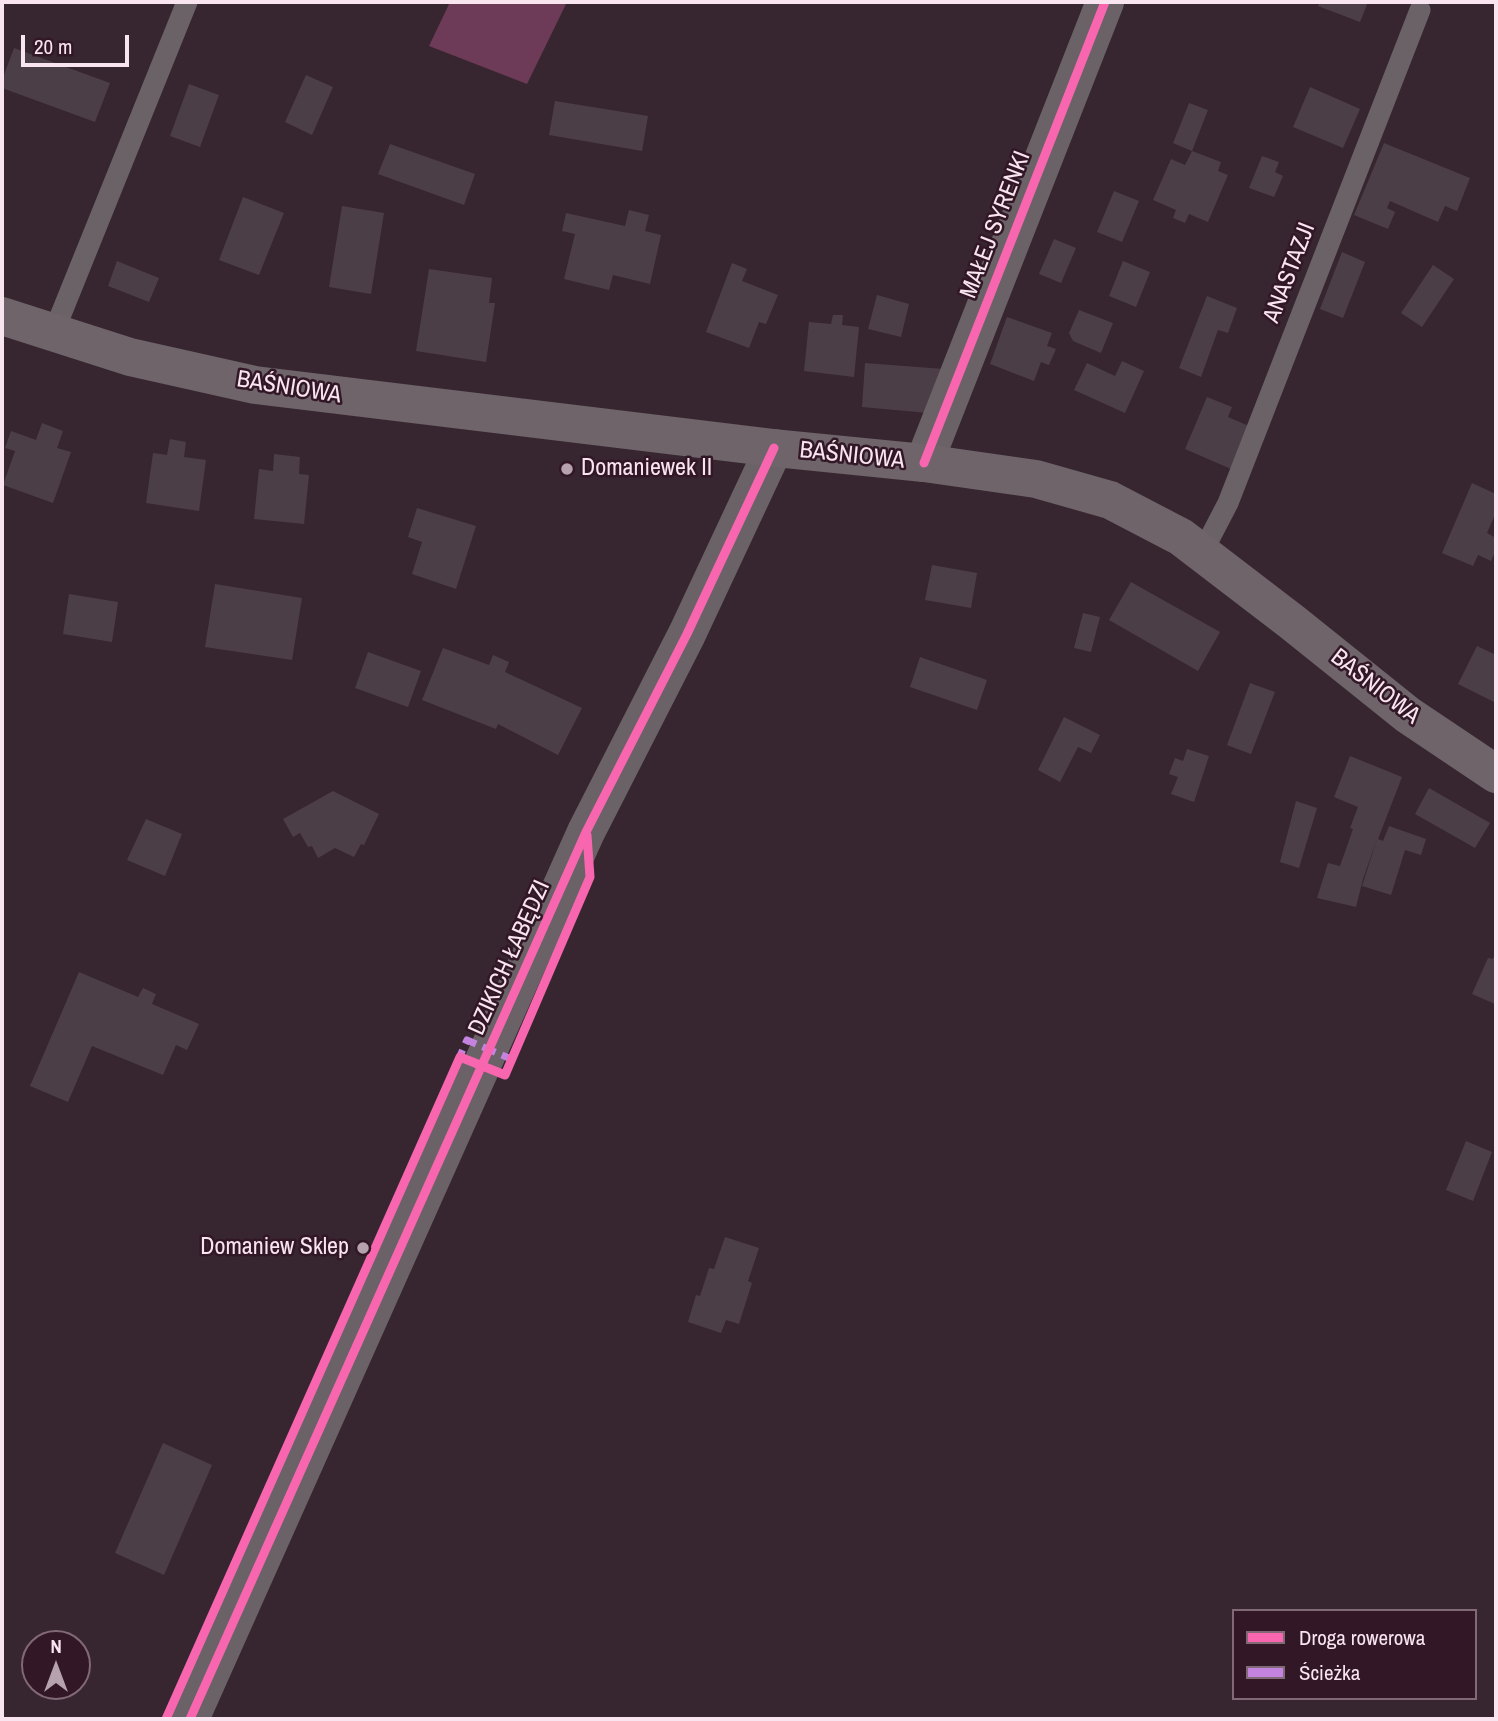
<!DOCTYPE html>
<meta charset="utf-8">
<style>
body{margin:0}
#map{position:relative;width:1498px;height:1721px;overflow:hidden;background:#37262f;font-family:"Archivo Narrow",sans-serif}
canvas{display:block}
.frame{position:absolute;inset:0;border:4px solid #f9e5ef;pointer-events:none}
.legend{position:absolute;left:1232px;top:1609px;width:245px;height:91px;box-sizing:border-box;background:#321726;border:2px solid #826976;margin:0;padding:9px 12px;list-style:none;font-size:21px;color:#f9e5ef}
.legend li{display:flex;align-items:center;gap:14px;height:35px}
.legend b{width:35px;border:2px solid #826976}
.north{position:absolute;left:21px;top:1630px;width:70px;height:70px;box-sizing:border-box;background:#321726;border:2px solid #826976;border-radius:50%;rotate:0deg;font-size:19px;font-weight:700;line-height:28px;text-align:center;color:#f9e5ef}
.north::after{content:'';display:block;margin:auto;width:24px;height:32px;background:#b5a2ac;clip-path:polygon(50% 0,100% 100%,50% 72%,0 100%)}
.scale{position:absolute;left:21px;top:35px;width:108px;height:32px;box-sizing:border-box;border:4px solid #f9e5ef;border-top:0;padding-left:9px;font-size:21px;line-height:24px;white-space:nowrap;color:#f9e5ef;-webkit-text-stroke:5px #321726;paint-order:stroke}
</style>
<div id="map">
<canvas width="1498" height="1721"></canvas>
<div class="frame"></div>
<ul class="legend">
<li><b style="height:9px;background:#f766af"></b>Droga rowerowa</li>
<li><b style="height:9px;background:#c483df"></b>Ścieżka</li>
</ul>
<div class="north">N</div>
<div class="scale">20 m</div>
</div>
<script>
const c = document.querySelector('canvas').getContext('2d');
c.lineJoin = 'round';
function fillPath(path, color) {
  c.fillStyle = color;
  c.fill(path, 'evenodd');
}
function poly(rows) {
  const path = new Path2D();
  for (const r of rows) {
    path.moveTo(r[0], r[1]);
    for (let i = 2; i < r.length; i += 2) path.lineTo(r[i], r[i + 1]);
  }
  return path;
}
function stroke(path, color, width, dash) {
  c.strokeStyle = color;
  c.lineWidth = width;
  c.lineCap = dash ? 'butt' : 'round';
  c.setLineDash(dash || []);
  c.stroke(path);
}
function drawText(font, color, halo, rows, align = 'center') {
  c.font = font + ' "Archivo Narrow",sans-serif';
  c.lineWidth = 5;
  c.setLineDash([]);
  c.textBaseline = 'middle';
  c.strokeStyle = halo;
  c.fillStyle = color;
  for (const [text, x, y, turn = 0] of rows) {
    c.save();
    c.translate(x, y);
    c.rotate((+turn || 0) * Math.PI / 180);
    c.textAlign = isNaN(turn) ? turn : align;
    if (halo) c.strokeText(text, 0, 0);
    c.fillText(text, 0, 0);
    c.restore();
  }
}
fillPath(poly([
 [450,2,567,2,527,84,429,46]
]), '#6d3b57');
fillPath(poly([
 [1320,2,1368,2,1360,22,1318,6],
 [14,48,110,83,95,122,2,88,2,80],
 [306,75,333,87,312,135,285,122],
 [189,84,219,95,200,147,170,136],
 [1310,87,1360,109,1343,148,1293,127],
 [555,101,648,116,642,151,549,135],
 [1189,103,1208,110,1192,151,1173,143],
 [1384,143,1470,178,1457,211,1445,206,1438,222,1390,201,1387,208,1395,212,1388,229,1354,215],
 [390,144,475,174,464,205,378,174],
 [1192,151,1221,162,1218,171,1228,175,1208,222,1189,214,1185,223,1173,218,1176,210,1153,200,1171,159,1185,165],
 [1262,156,1279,162,1275,172,1283,176,1274,197,1249,188],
 [1114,191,1139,201,1122,242,1097,232],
 [243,197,284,213,259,275,219,260],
 [342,206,384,213,371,294,329,287],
 [629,210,649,215,645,231,661,235,650,284,613,275,609,290,564,279,575,234,562,231,566,213,625,226],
 [1054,239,1076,248,1061,283,1039,274],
 [1342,252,1365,262,1343,318,1320,309],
 [117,261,159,278,149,302,108,286],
 [1123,261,1150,272,1136,307,1109,296],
 [732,263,747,269,742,281,778,295,766,324,759,322,749,348,706,332],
 [1433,265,1454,279,1422,327,1401,313],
 [429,269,492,278,489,303,495,303,486,362,416,351],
 [877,295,909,304,901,337,868,329],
 [1207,296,1237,308,1228,333,1218,330,1201,377,1179,368],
 [1079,310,1113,323,1101,353,1073,341,1069,333],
 [833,315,843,315,842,325,859,327,854,377,804,371,809,322,831,324],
 [1007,317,1052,333,1047,346,1056,349,1049,365,1041,362,1034,381,990,364],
 [1122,361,1144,371,1125,413,1074,390,1087,363,1115,376],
 [865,363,944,369,928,413,862,407],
 [1207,397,1232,407,1228,417,1249,426,1231,469,1185,449],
 [42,423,63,431,57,448,71,452,53,503,3,485,15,451,5,448,11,431,36,440],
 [170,439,186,442,184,457,206,460,199,511,146,503,153,453,167,455],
 [274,454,300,457,299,474,309,475,304,524,254,519,259,469,273,471],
 [1472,483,1496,494,1496,512,1487,533,1496,538,1496,549,1491,561,1478,555,1473,566,1442,553],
 [417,508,476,526,456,589,412,574,422,542,408,537],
 [932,565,977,573,971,608,925,600],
 [1131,582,1220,632,1198,671,1109,620],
 [215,584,302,598,292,660,205,647],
 [69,594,118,602,112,642,63,634],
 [1083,613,1100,617,1091,652,1074,648],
 [1477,646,1496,655,1496,703,1458,684],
 [443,648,489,665,493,655,509,662,505,672,582,708,558,755,498,724,496,729,422,700],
 [368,652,421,671,408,707,355,688],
 [920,657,987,680,977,710,910,687],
 [1250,683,1275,692,1251,754,1227,745],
 [1064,717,1100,735,1091,753,1078,747,1060,782,1038,770],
 [1187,749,1209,756,1194,802,1171,794,1178,777,1169,774,1175,758,1183,761],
 [1350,756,1402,777,1378,839,1383,841,1389,826,1426,839,1421,855,1405,850,1391,895,1362,886,1377,839,1363,879,1356,907,1317,898,1328,863,1340,866,1353,829,1350,828,1358,807,1334,797],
 [1429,788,1490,823,1475,848,1415,814],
 [333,791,379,814,364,845,361,844,354,857,335,848,318,858,312,846,308,847,300,833,293,837,283,819],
 [1296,801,1317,808,1299,868,1280,862],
 [146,819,182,834,165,876,127,860],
 [1496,951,1496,1001,1495,1004,1472,994,1488,958,1493,959],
 [79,972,138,997,143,988,156,994,152,1004,199,1024,187,1050,176,1045,163,1075,92,1046,68,1102,30,1086],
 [1466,1141,1492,1152,1473,1201,1446,1190],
 [725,1237,759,1248,748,1281,752,1283,739,1324,726,1320,721,1333,688,1322,696,1295,700,1296,709,1268,714,1269],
 [163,1443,212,1465,164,1575,115,1553]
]), '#4c3e46');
stroke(poly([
 [53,334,187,2],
 [1202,553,1228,503,1420,10]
]), '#6a6266', 21);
stroke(poly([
 [924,463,1105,2]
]), '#6a6266', 38);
stroke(poly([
 [190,1719,586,832,687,634,774,448]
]), '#6a6266', 38);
stroke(poly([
 [2,316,130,357,255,385,774,448,924,463,1036,479,1110,500,1181,537,1292,622,1408,715,1496,774]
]), '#6e646a', 38);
stroke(poly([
 [457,1063,467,1040,511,1059]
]), '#c483df', 7, [14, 7]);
stroke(poly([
 [924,463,1105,2],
 [166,1719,460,1057,505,1075,590,877,587,835],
 [190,1719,586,832,687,634,774,448]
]), '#f766af', 9);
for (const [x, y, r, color] of [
 [567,469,7,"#b5a2ac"],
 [363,1248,7,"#b5a2ac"]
]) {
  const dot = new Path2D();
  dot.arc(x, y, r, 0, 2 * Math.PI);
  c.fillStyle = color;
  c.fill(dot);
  stroke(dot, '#321726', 2.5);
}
drawText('24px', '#f9e5ef', '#321726', [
 ["MAŁEJ SYRENKI",996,225,-69],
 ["ANASTAZJI",1290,273,-69],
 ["BAŚNIOWA",289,388,9],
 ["BAŚNIOWA",852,456,6],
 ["BAŚNIOWA",1375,687,38],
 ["DZIKICH ŁABĘDZI",510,958,-66]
]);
drawText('24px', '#f9e5ef', '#321726', [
 ["Domaniewek II",581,469],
 ["Domaniew Sklep",349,1248,"right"]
], 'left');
</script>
